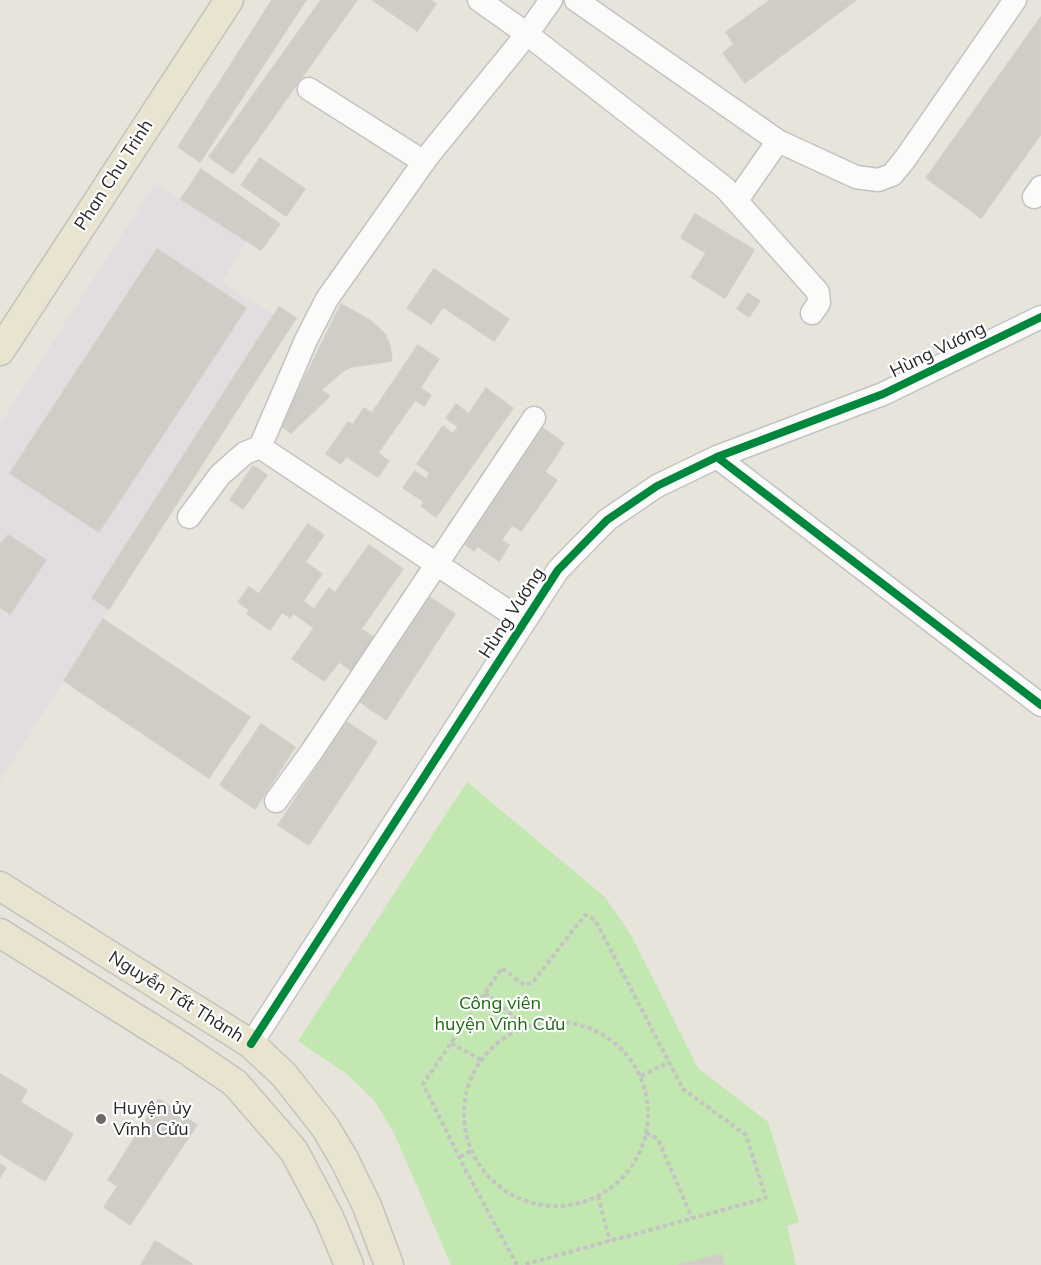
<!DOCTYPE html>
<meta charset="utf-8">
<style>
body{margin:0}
canvas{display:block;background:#e7e4dc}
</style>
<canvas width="1041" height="1265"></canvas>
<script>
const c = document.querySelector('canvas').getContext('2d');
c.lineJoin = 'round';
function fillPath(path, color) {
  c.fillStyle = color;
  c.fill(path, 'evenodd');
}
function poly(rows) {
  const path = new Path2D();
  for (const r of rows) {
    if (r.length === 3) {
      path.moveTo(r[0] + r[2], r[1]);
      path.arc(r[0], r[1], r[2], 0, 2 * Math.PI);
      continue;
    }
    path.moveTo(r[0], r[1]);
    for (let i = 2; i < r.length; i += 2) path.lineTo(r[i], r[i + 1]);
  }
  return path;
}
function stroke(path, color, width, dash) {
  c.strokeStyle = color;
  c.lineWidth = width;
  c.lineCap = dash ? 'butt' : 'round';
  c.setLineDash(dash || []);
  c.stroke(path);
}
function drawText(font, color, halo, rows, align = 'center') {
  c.font = font + ' Mulish,sans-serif';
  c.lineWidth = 4.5;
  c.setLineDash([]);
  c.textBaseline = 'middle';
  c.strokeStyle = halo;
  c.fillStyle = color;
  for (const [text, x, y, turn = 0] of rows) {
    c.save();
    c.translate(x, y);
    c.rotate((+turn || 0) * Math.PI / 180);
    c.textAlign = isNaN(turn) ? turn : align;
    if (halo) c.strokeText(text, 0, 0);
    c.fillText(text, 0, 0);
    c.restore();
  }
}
fillPath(poly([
 [155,183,247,241,222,282,274,315,279,307,296,318,0,781,0,424]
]), '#e2dee0');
fillPath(poly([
 [467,782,605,897,631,935,698,1068,768,1122,799,1222,787,1226,796,1265,451,1265,394,1133,374,1100,347,1074,298,1041]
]), '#c2e7b1');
const building = poly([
 [272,0,306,0,200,162,178,147,272,0],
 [321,0,357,0,233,174,209,157,321,0],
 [372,0,430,0,436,4,417,31,372,0],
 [770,0,856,0,745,83,723,53,734,44,726,32,770,0],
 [1041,17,1041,134,981,218,926,178,1041,17],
 [260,158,305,189,286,216,241,185,260,158],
 [201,169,280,224,261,250,181,199,201,169],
 [695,214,754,250,725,298,691,277,706,253,681,238,695,214],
 [157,249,246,308,99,532,10,473,157,249],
 [434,269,509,319,494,341,443,307,431,324,407,308,434,269],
 [748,293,760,301,749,317,737,309,748,293],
 [341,304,371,321,385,334,390,345,392,361,351,367,342,372,321,390,330,396,291,433,281,426,341,304],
 [279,307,296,318,109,609,92,598,279,307],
 [418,345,439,359,420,388,431,395,424,406,415,400,378,453,389,461,378,477,346,456,341,464,326,454,348,422,353,425,364,408,372,413,418,345],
 [486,388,513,408,436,517,421,506,424,502,403,488,415,471,426,479,430,473,417,464,443,426,453,434,458,427,446,418,456,404,469,414,486,388],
 [543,428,564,443,545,472,557,480,521,531,512,525,501,540,509,545,499,561,477,546,474,551,463,543,543,428],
 [253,466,267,475,243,509,230,500,253,466],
 [308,524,324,535,305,562,322,574,303,601,314,609,329,588,335,593,369,545,403,569,361,629,375,638,352,671,339,662,324,681,292,659,314,628,293,613,290,618,282,612,270,630,247,614,249,610,238,602,249,587,259,594,308,524],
 [8,535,46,560,10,614,0,607,0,545,8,535],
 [429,597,455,614,386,720,360,702,429,597],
 [103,619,250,717,209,778,64,681,103,619],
 [347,722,377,742,309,845,278,825,347,722],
 [261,724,295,747,255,809,220,785,261,724],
 [0,1074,27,1090,20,1102,73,1134,45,1181,0,1154,0,1074],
 [159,1099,197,1125,130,1225,104,1207,118,1186,108,1180,159,1099],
 [0,1164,6,1168,0,1177,0,1164],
 [155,1241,192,1264,192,1265,141,1265,155,1241],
 [721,1254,724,1265,679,1265,721,1254]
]);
fillPath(building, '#d0cdc7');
stroke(building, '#d2cfc8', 1.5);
const minor = poly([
 [479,0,527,34,725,188,818,292,819,303,812,313],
 [576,0,778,141,856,177,878,180,892,175,905,159,1015,0],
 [309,89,424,162],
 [1034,197,1041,187],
 [737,200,778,141],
 [260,447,524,622],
 [717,457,1041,705],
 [189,517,220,475,245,453,260,447,306,340,327,299,428,156,527,34,551,0],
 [276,801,310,754,534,418],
 [251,1044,558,570,607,520,657,486,717,457,883,394,1041,317]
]);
const major = poly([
 [0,351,229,0],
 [0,886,251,1044,284,1075,325,1127,344,1159,367,1206,389,1265],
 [0,933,185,1049,235,1083,294,1151,329,1217,349,1265]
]);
stroke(minor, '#c3c3c3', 25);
stroke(major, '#c3c2bf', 31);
stroke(poly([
 [485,993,508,1011,524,1027],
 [556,1114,92],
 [451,1043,481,1060],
 [641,1076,669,1062],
 [646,1133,658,1139,692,1218],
 [460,1157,472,1150],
 [598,1196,610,1241],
 [517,1265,465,1169,423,1084,502,968,524,985,532,983,585,915,595,920,683,1089,746,1135,766,1198,522,1265]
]), '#c5c4c3', 4, [4.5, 3]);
stroke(minor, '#fbfbfa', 22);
stroke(major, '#e8e4d0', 28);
stroke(poly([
 [717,457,1041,705],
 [251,1044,558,570,607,520,657,486,717,457,883,394,1041,317]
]), '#00873e', 8);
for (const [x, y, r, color] of [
 [101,1119,6,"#6b6a67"]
]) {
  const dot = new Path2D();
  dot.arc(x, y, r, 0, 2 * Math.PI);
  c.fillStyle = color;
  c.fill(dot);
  stroke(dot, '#fff', 2);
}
drawText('18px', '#282828', '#fff', [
 ["Phan Chu Trinh",114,175,-57],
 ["Hùng Vương",938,350,-26],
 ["Hùng Vương",512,613,-57],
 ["Nguyễn Tất Thành",176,997,32]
]);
drawText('18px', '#1c6a12', '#fff', [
 ["Công viên",500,1004],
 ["huyện Vĩnh Cửu",500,1025]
]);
drawText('18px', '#282828', '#fff', [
 ["Huyện ủy",113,1109],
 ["Vĩnh Cửu",113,1130]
], 'left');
</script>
